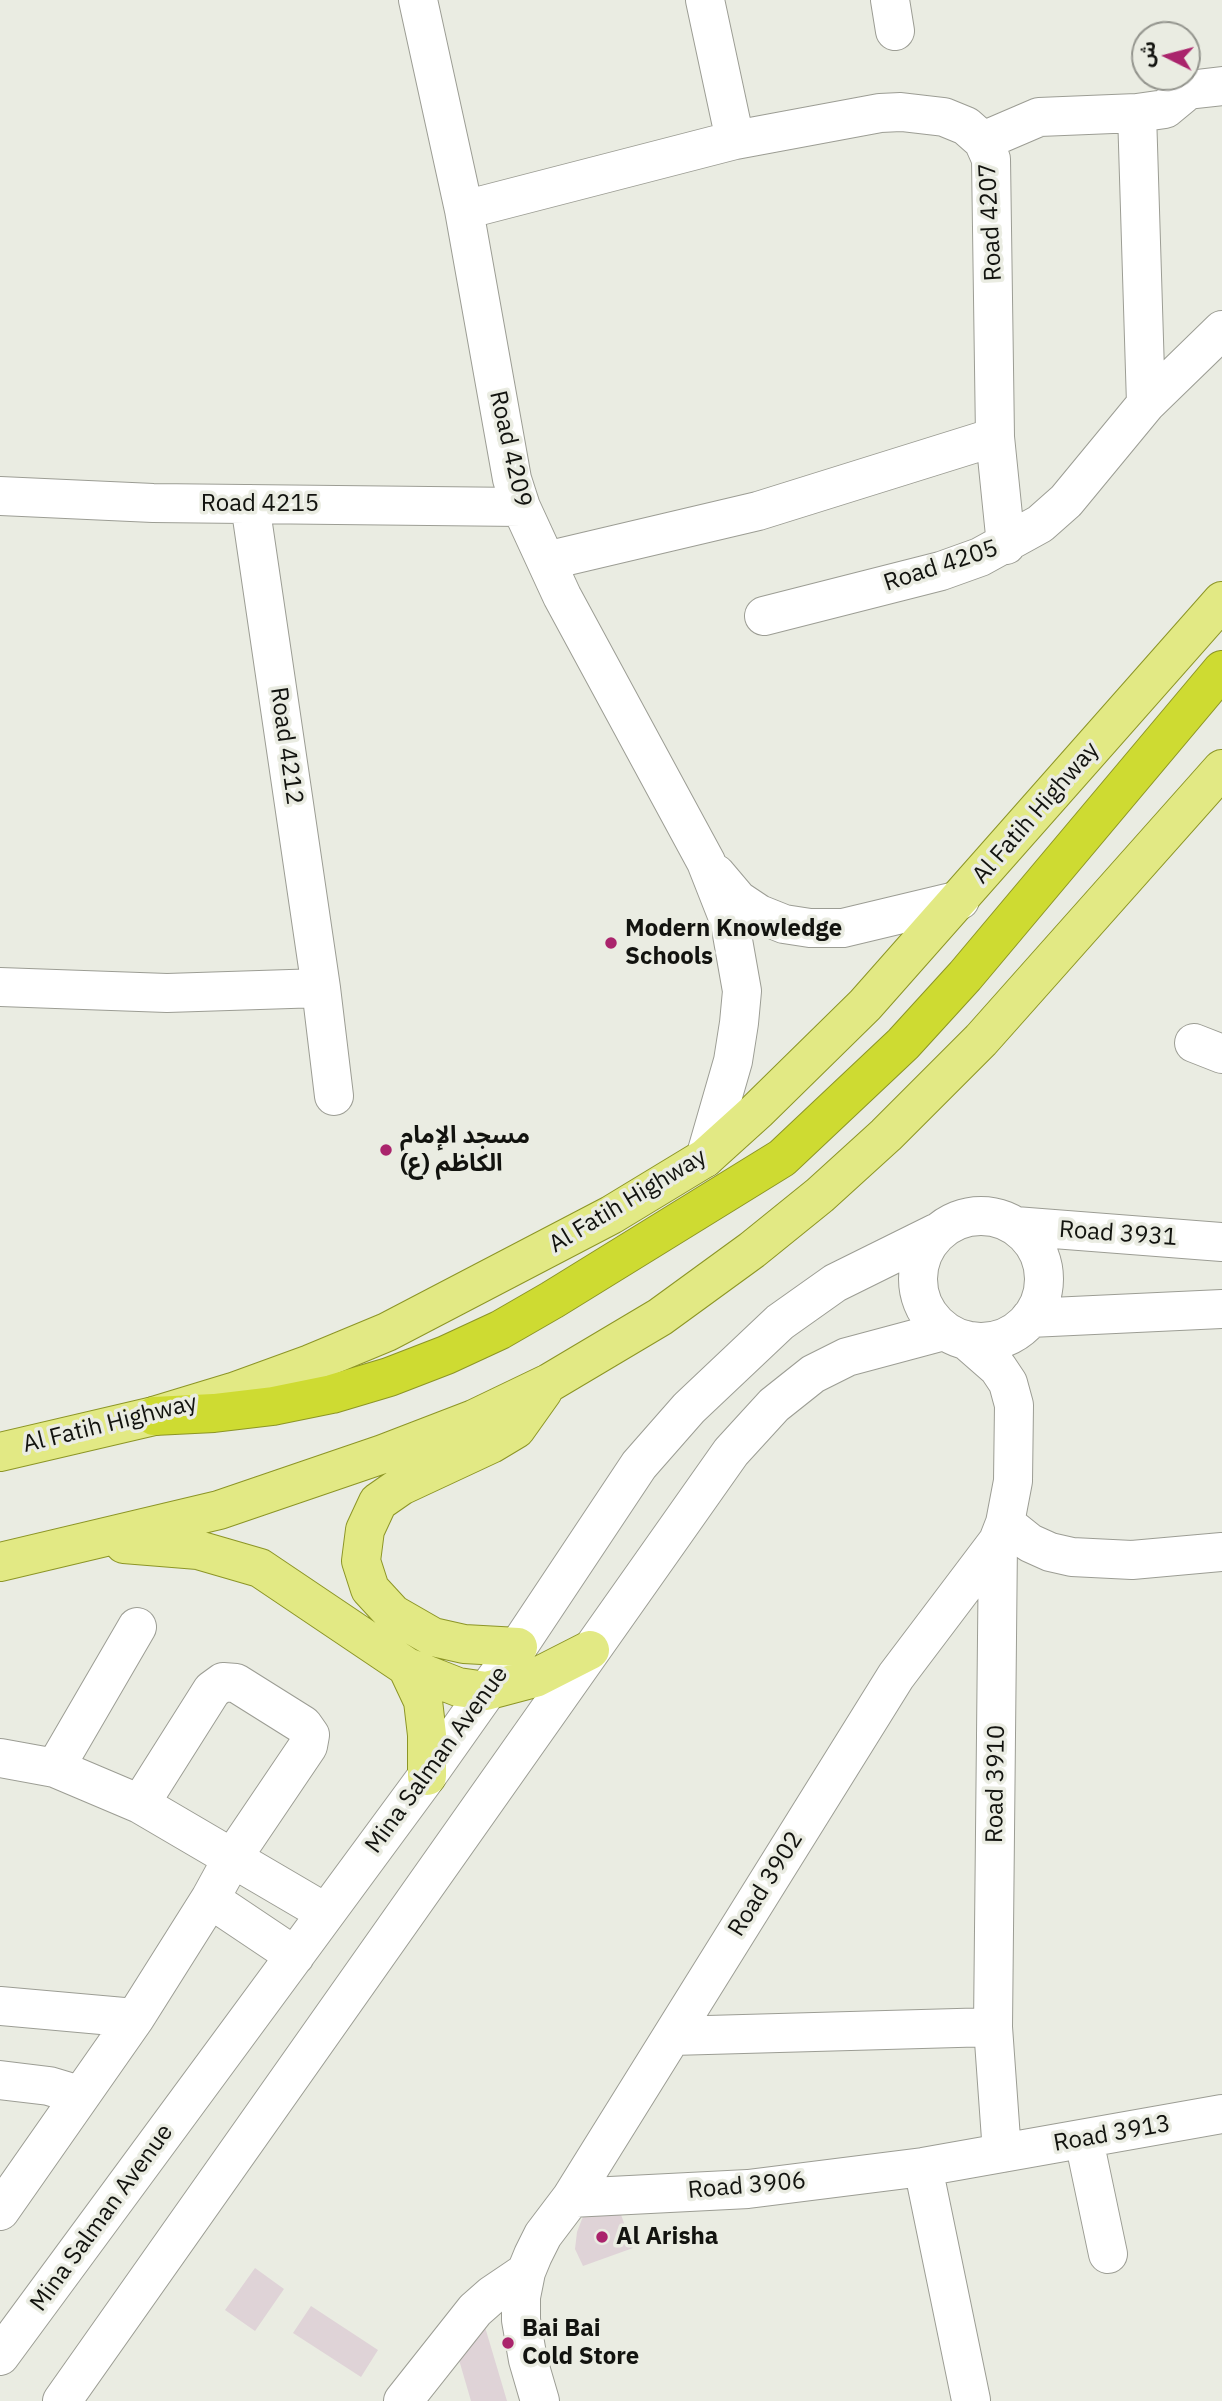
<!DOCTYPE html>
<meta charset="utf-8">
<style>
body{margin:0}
#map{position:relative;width:1222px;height:2401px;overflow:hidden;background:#eaece2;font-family:"IBM Plex Sans","Noto Sans Arabic",sans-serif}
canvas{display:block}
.north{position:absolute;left:1131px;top:21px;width:70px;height:70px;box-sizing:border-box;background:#eaece2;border:2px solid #94958e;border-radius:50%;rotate:276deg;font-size:19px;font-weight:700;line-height:28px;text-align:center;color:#12130f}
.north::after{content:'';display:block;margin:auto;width:24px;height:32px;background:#aa246c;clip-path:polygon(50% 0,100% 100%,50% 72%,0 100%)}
</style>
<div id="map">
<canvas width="1222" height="2401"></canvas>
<div class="north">ش</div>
</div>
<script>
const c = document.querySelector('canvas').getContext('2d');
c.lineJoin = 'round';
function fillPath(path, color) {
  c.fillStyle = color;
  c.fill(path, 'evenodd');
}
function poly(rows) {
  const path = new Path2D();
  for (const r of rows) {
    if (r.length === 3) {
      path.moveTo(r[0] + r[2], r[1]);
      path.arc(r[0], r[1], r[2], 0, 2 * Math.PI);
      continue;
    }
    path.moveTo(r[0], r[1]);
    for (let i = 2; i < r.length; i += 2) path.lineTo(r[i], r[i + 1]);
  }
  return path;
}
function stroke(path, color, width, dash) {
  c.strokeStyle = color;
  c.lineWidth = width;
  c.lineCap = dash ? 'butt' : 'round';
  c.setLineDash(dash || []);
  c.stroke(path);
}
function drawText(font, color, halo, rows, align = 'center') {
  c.font = font + ' "IBM Plex Sans","Noto Sans Arabic",sans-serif';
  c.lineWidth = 7;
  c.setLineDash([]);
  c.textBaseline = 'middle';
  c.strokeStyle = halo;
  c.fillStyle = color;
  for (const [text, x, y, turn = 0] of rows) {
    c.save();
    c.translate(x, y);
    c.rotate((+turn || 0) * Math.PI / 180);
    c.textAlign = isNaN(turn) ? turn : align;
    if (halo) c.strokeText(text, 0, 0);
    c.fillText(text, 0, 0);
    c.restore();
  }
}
fillPath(poly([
 [615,2198,633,2248,583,2266,575,2249,577,2232,582,2219,587,2212],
 [255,2268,284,2289,255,2331,225,2310],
 [311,2306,378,2350,361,2377,293,2333],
 [485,2327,507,2401,471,2401,457,2353]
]), '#dfd3d7');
const minor = poly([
 [418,0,464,210,512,479,521,507,562,596,706,862,730,923,742,991,739,1023,733,1061,705,1158],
 [705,0,735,140],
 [890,0,895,31],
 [1137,113,1146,404],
 [983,141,1039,117,1137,113,1165,109,1188,90,1222,86],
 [464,210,735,140,880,113,901,112,944,117,966,126,983,141,991,159,995,437,1006,545],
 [0,496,153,503,521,507],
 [250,504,321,988,334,1096],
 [546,561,758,511,995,437],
 [764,616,941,571,980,557,1040,524,1066,501,1146,404,1222,330],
 [716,874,738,900,759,914,784,924,810,928,843,928,960,900],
 [0,987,167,993,321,988],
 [1194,1043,1222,1054],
 [981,1279,63],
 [1015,1226,1222,1242],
 [1030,1318,1222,1309],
 [1005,1523,1030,1543,1050,1552,1072,1557,1132,1560,1222,1552],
 [998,1541,993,2027,1002,2153],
 [0,1758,55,1768,140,1804,326,1913],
 [55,1768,137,1627],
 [210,1899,295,1956],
 [0,2006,135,2018],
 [672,2036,993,2027],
 [0,2080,49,2086,79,2095],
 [1084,2140,1108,2254],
 [923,2167,971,2400],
 [571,2198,748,2189,923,2167,1222,2114],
 [0,2211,135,2018,210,1899,233,1857,308,1746,310,1735,303,1725,236,1683,223,1682,212,1690,140,1804],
 [0,2356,427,1776,518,1647,639,1465,689,1408,780,1322,835,1283,936,1233],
 [62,2401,731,1452,774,1405,813,1374,847,1357,944,1331],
 [403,2401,475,2310,492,2295,526,2272],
 [540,2401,528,2360,521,2320,521,2297,526,2272,533,2255,543,2235,571,2198,896,1676,998,1541,1005,1523,1013,1481,1014,1405,1008,1383,998,1368,966,1340]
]);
const major = poly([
 [0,1452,154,1416,233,1392,310,1364,387,1332,611,1215,705,1158,757,1111,865,1005,1222,601],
 [124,1544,198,1550,260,1568,407,1667,458,1687,486,1691,535,1678,590,1650],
 [0,1562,219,1510,383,1454,474,1419,549,1383,660,1317,752,1250,820,1195,886,1135,981,1040,1222,769],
 [518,1647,464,1644,433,1637,393,1614,370,1589,361,1561,365,1530,378,1502,401,1486,491,1444,516,1429,543,1391],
 [407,1667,423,1701,427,1735,427,1776]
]);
const highway = poly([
 [154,1416,214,1413,273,1406,332,1394,389,1377,446,1355,500,1330,552,1300,782,1158,903,1044,965,976,1222,670]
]);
stroke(minor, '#9c9d94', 40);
stroke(major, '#8c9526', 40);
stroke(highway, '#8c9526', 40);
stroke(minor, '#fff', 38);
stroke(major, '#e2e984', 38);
stroke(highway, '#cedb32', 38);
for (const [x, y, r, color] of [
 [611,943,7,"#aa246c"],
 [386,1150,7,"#aa246c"],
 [602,2237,7,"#aa246c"],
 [508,2343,7,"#aa246c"]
]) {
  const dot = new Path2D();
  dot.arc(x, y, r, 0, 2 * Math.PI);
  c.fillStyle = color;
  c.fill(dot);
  stroke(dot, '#eaece2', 2.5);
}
drawText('24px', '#12130f', '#eaece2', [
 ["Road 4207",991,222,-93],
 ["Road 4209",510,449,77],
 ["Road 4215",260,504],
 ["Road 4205",941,566,-18],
 ["Road 4212",286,746,82],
 ["Al Fatih Highway",1036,813,-49],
 ["Al Fatih Highway",628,1201,-31],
 ["Road 3931",1118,1234,4],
 ["Al Fatih Highway",110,1424,-14],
 ["Mina Salman Avenue",437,1760,-54],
 ["Road 3910",996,1784,-89],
 ["Road 3902",766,1884,-58],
 ["Road 3913",1112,2134,-10],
 ["Road 3906",747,2186,-5],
 ["Mina Salman Avenue",102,2218,-54]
]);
drawText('bold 24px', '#12130f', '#eaece2', [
 ["Modern Knowledge",625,929],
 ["Schools",625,957],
 ["مسجد الإمام",400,1136],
 ["الكاظم (ع)",400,1164],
 ["Al Arisha",616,2237],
 ["Bai Bai",522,2329],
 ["Cold Store",522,2357]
], 'left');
</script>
